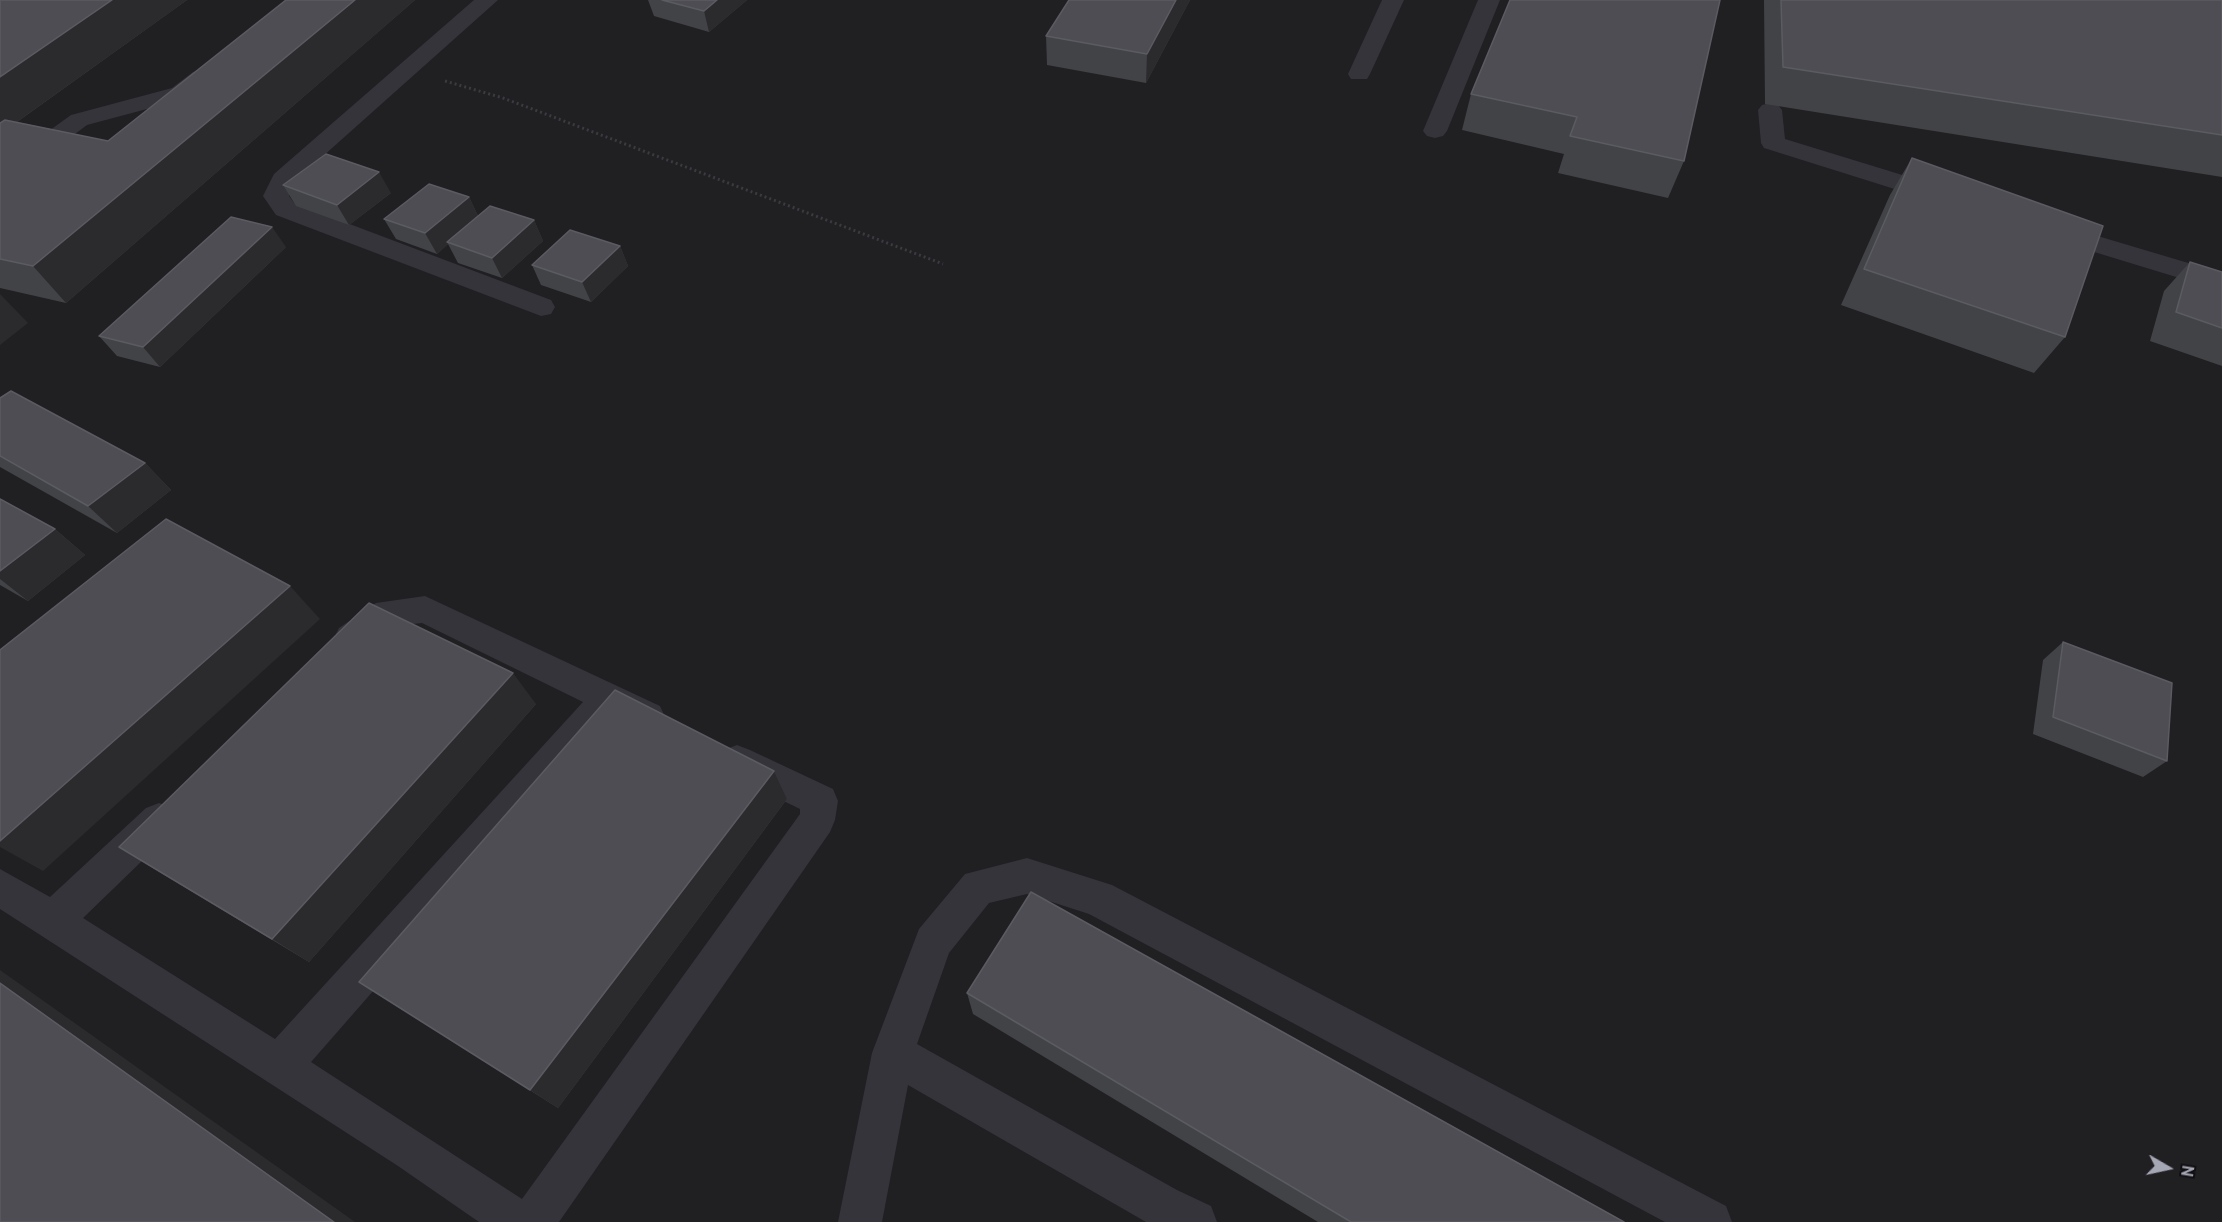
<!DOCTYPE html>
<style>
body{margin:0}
#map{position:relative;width:2222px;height:1222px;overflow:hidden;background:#141315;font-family:Overpass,sans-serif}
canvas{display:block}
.north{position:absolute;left:2138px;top:1138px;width:60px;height:60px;-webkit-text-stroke:4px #0f0e10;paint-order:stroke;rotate:99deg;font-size:16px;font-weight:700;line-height:24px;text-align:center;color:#a5a7b5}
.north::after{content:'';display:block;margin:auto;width:21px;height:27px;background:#a5a7b5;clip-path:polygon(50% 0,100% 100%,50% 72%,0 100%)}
</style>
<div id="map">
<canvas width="2222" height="1222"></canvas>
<div class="north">N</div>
</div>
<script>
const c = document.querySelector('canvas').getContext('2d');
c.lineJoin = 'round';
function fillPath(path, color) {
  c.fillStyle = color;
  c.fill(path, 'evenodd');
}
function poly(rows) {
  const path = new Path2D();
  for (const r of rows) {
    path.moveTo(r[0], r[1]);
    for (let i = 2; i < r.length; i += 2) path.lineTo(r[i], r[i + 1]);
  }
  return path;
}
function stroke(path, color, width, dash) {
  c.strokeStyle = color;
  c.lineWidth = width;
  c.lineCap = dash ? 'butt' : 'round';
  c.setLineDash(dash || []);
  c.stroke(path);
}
fillPath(poly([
 [0,0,2222,0,2222,1222,0,1222]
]), '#201f22');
stroke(poly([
 [445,81,503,98,943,264]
]), '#3a3b41', 3, [2, 3]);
fillPath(poly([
 [474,0,498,0,294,182,289,196,294,203,551,300,555,307,551,314,541,316,276,215,263,196,274,174,474,0],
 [1382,0,1404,0,1370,74,1367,79,1351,79,1348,74,1382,0],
 [1478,0,1500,0,1447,131,1443,136,1435,138,1427,136,1423,131,1478,0],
 [201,70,209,72,212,77,188,98,87,125,9,183,0,186,0,166,71,115,172,88,193,72,201,70],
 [1770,103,1778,105,1782,110,1785,139,1948,189,1952,195,1948,201,1939,203,1764,148,1761,143,1758,110,1762,105,1770,103],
 [2054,223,2222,273,2222,291,2045,237,2041,231,2045,225,2054,223],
 [425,596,660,706,665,717,660,728,648,732,613,717,311,1062,522,1199,800,814,800,809,724,772,719,761,724,750,737,745,750,750,833,789,838,801,835,820,830,832,559,1222,479,1222,398,1166,0,909,0,869,50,897,146,808,159,803,172,808,177,820,172,832,83,918,275,1039,583,702,422,623,395,626,363,648,351,652,339,648,334,638,339,628,376,603,425,596],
 [1027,858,1112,885,1726,1206,1732,1222,1665,1222,1089,914,1027,894,989,903,949,953,917,1044,1177,1190,1211,1206,1217,1222,1146,1222,908,1085,882,1222,838,1222,872,1053,919,929,965,874,1027,858]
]), '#34343a');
fillPath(poly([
 [0,0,187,0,17,122,108,141,286,0,415,0,66,303,0,288],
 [648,0,747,0,709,32,654,16],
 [1069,0,1190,0,1146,83,1047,65,1046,36],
 [1510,0,1684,161,1668,198,1558,173,1564,154,1462,130,1471,94],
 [1764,0,2222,0,2222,177,1765,104],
 [1912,158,2065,337,2034,373,1841,305,1890,195],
 [283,185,391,193,349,225,296,206],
 [469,197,478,216,534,220,543,241,502,278,458,263,448,244,437,254,396,239,384,219],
 [620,246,628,266,591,302,541,285,532,265],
 [286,247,160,367,117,356,99,336],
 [2190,262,2222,272,2222,366,2150,341,2164,291],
 [0,398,145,463,171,490,117,533,0,467],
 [0,499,55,529,85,555,28,601,0,585],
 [2063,642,2167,761,2143,777,2033,734,2043,660],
 [536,704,309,962,161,873,119,847],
 [774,771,787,799,558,1108,359,982],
 [967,993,1624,1222,1318,1222,973,1014]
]), '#424347');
fillPath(poly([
 [112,0,187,0,0,134,0,77],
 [355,0,415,0,66,303,33,266],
 [717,0,747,0,709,32,704,11],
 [1176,0,1190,0,1146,83,1147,54],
 [379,172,391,193,349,225,337,205],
 [469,197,479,218,447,242,448,244,437,254,425,233],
 [534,220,543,241,502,278,492,258],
 [272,227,286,247,160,367,143,347],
 [620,246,628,266,591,302,582,282],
 [0,294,28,323,0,345],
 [145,463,171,490,117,533,88,506],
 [55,529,85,555,28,601,0,579,0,571],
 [290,586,320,619,43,871,0,847,0,841],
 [513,673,536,704,309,962,272,939],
 [774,771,787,799,558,1108,530,1090],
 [0,970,355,1222,334,1222,0,1019]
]), '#2b2b2e');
const building = poly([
 [0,0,112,0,0,77,0,0],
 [286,0,355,0,33,266,0,259,0,123,5,120,108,141,286,0],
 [662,0,717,0,704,11,662,0],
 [1069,0,1176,0,1147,54,1046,36,1069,0],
 [1510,0,1720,0,1684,161,1570,136,1577,117,1471,94,1510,0],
 [1781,0,2222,0,2222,135,1783,67,1781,0],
 [326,154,379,172,337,205,283,185,326,154],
 [1912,158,2103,226,2065,337,1864,269,1912,158],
 [429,184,469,197,425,233,384,219,429,184],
 [490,206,534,220,492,258,447,242,490,206],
 [231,217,272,227,143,347,99,336,231,217],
 [570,230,620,246,582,282,532,265,570,230],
 [2190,262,2222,272,2222,328,2176,312,2190,262],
 [11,391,145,463,88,506,0,456,0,398,11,391],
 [0,499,55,529,0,571,0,499],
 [166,519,290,586,0,841,0,650,166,519],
 [369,603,513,673,272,939,119,847,369,603],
 [2063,642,2172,683,2167,761,2053,717,2063,642],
 [615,690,774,771,530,1090,359,982,615,690],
 [1031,892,1624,1222,1351,1222,967,993,1031,892],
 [0,983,334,1222,0,1222,0,983]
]);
fillPath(building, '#4d4d53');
stroke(building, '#5b5b62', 1.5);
</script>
